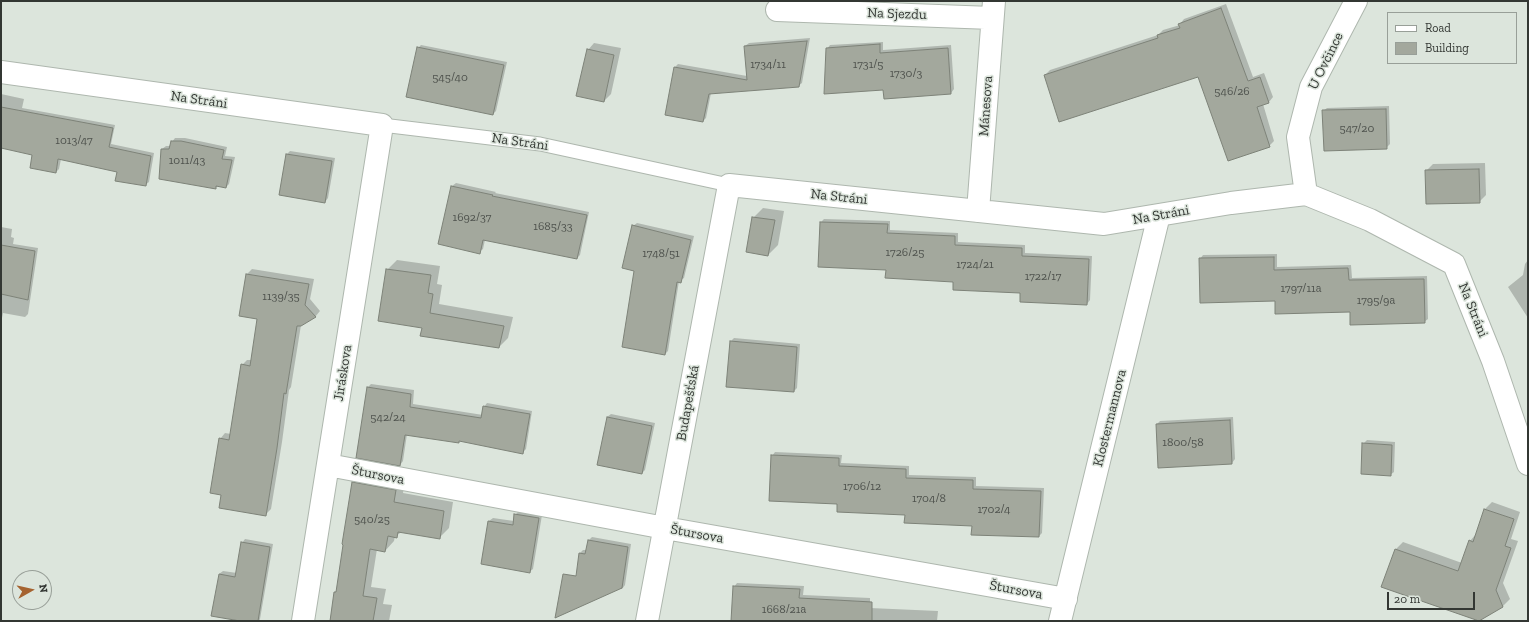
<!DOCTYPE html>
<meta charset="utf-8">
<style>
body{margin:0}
#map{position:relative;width:1529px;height:622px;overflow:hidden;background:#dce5dc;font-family:"Zilla Slab",serif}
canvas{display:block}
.frame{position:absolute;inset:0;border:2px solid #333733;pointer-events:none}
.legend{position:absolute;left:1387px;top:12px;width:130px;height:52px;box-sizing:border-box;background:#dce5dc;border:1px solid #989f98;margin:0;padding:5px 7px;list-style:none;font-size:12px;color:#333733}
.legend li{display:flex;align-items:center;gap:8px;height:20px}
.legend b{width:20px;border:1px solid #989f98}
.north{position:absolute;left:12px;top:570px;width:40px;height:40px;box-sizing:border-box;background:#dce5dc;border:1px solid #989f98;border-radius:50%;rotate:82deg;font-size:11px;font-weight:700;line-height:16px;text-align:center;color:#333733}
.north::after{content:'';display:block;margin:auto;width:14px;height:18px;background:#a56330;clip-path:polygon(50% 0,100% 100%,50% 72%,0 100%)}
.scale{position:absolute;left:1387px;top:592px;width:88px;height:18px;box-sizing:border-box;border:2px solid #333733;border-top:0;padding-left:5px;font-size:12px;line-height:14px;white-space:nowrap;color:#333733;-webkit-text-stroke:3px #dce5dc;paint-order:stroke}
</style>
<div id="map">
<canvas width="1529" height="622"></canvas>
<div class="frame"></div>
<ul class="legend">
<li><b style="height:5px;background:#fff"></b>Road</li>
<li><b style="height:11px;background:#a3a89d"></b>Building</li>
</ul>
<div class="north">N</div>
<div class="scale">20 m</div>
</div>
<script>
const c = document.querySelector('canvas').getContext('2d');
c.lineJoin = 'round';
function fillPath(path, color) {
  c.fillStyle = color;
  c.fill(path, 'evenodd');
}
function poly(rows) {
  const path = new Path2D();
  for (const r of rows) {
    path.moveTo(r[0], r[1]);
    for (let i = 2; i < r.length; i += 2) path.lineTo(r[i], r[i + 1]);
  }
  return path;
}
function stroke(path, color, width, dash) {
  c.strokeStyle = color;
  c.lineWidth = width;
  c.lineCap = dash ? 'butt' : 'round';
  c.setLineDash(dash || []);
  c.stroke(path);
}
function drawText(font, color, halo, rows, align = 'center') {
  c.font = font + ' "Zilla Slab",serif';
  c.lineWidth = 3;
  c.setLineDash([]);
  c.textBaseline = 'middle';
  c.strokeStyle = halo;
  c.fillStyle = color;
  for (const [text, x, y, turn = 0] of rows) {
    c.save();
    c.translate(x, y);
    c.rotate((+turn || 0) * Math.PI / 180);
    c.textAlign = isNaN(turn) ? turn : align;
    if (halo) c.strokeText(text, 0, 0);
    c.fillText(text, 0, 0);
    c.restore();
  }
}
fillPath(poly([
 [1226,4,1253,77,1264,73,1273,97,1269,102,1263,104,1274,141,1269,146,1198,75,1045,75,1050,70,1158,35,1163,30,1180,25,1180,24,1184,19],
 [810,38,802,83,798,86,711,93,706,118,703,121,675,67,678,64,747,76,745,46,749,43],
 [883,42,883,50,951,45,954,89,951,93,884,89,827,49,830,45],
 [594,43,621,48,611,94,604,101,588,50],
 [421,45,507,62,496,111,493,114,418,48],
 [1,94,24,99,22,108,115,125,111,144,154,153,149,182,145,185,118,171,61,159,59,169,56,172,33,154,1,147],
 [1389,106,1390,144,1386,148,1323,111,1327,108],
 [175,138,185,138,227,147,225,156,235,157,229,184,226,187,218,186,215,188,162,149,166,146,171,146,172,142],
 [290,151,335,158,328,198,325,202,287,154],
 [1485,163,1486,195,1479,202,1426,171,1433,164],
 [456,183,496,192,495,193,589,212,580,255,577,258,485,240,483,249,479,252,452,186],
 [763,208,784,211,778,245,768,255,753,218],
 [824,219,890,221,890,230,958,233,958,242,1025,245,1025,253,1092,256,1090,300,1087,304,887,269,819,266,821,222],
 [637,223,694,236,684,278,679,281,668,351,665,354,635,270,633,226],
 [1,227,12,229,11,237,14,238,13,244,38,248,28,314,25,317,3,313,1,323],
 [1277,254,1277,267,1351,265,1352,278,1427,276,1428,319,1424,322,1276,300,1200,259,1203,255],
 [397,260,440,266,437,284,442,285,439,304,513,317,508,338,499,347,423,327,387,270],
 [1528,260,1528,318,1508,287,1523,275,1525,264],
 [252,269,314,279,310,299,320,311,315,317,301,325,291,387,289,390,282,442,271,509,265,515,222,494,220,439,225,433,231,434,242,365,247,360,252,360,258,318,247,274],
 [734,338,800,344,797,388,794,391,731,341],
 [371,384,414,390,413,404,483,415,484,407,487,403,532,411,526,449,523,452,460,440,458,442,407,434,403,461,400,465,358,457,368,387],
 [611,414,655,423,645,470,642,473,607,417],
 [1233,417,1235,459,1232,463,1157,424,1160,421],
 [1367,440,1395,442,1394,472,1390,475,1363,444],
 [775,452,842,455,841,463,909,466,909,475,976,477,976,486,1044,488,1042,533,1039,536,838,503,772,456],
 [363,474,405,482,403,493,453,502,449,528,439,538,402,532,395,536,394,541,385,551,377,549,371,587,386,589,383,604,392,605,389,621,330,621,335,592,337,590,354,483],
 [1492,502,1520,512,1511,539,1518,541,1503,583,1510,599,1502,607,1382,587,1396,549,1403,542,1462,563,1470,541,1476,534,1485,509],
 [519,511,542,515,533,569,529,572,489,521,493,518,514,521,515,515],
 [592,537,631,544,625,585,622,589,576,581,580,553,583,550,587,550,588,541],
 [245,539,273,544,260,619,259,621,246,621,219,574,223,571,237,573,242,543],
 [737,583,804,586,803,595,870,598,870,608,938,611,937,621,940,621,732,621,734,587]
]), '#0003');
const building = poly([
 [1221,8,1248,81,1260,77,1269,103,1257,107,1270,147,1228,161,1198,77,1059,122,1044,75,1158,38,1157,35,1180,28,1178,24,1221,8],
 [807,41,799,87,709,94,703,122,665,115,674,67,747,80,744,46,807,41],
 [880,44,880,53,948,48,951,94,884,99,883,90,824,94,826,48,880,44],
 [417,47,504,65,493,115,406,97,417,47],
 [587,49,614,55,604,102,576,96,587,49],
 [1,107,113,128,109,147,151,156,146,186,115,181,117,172,58,159,56,173,30,168,32,155,1,148,1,107],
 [1386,109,1387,149,1324,151,1322,110,1386,109],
 [171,141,181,141,224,150,222,159,232,160,226,188,216,186,216,189,159,179,161,149,169,149,171,141],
 [286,154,332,161,325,203,279,195,286,154],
 [1479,169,1480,203,1426,204,1425,170,1479,169],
 [451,186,493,195,492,196,587,215,577,259,483,240,480,254,438,244,451,186],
 [752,217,775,220,768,256,746,252,752,217],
 [820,222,888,224,887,233,955,236,955,245,1022,248,1022,256,1089,259,1087,305,1020,302,1020,293,953,290,953,282,885,278,886,270,818,267,820,222],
 [632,225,691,240,681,283,677,282,665,355,622,347,634,271,622,268,632,225],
 [1,245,35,251,28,300,1,294,1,245],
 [1274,257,1274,270,1348,268,1349,280,1424,279,1425,323,1350,325,1350,312,1275,314,1275,301,1200,303,1199,258,1274,257],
 [386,269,431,275,428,293,433,294,430,313,504,326,499,348,420,336,422,328,378,321,386,269],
 [246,274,309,284,305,305,316,317,301,326,297,326,286,394,284,393,277,448,266,516,219,508,221,495,210,493,219,438,229,440,241,364,250,366,257,319,239,316,246,274],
 [730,341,797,347,794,392,726,387,730,341],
 [367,387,411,394,410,407,481,418,483,406,530,414,523,454,459,441,459,443,405,435,400,466,356,458,367,387],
 [607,417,652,426,642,474,597,465,607,417],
 [1230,420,1232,464,1158,468,1156,424,1230,420],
 [1362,443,1392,445,1391,476,1361,474,1362,443],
 [771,455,839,458,839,466,906,469,906,478,973,480,973,489,1041,491,1039,537,971,535,972,526,904,523,905,515,837,512,837,504,769,501,771,455],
 [352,482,396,490,394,502,444,511,440,539,398,532,397,538,388,536,385,552,370,549,363,596,377,598,373,621,330,621,334,592,336,592,343,545,342,544,352,482],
 [1484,509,1514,519,1505,546,1511,548,1496,590,1503,607,1479,621,1381,587,1395,549,1458,571,1469,540,1473,542,1484,509],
 [514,514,539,518,530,573,481,564,488,521,513,525,514,514],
 [588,540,628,547,622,588,555,618,563,574,576,576,579,553,585,554,588,540],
 [241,542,270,547,258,621,240,621,211,616,219,574,235,577,241,542],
 [733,586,800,589,799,598,872,602,872,621,731,621,733,586]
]);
fillPath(building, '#a3a89d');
stroke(building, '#7d8278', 1);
const lane = poly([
 [382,125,540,144,729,185]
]);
const street = poly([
 [777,10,992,18],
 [1,72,382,125,303,621],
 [1306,194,1298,137,1311,87,1356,1],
 [978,211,994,1],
 [328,465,665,528,1066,599],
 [647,621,729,185,1104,224,1231,203,1306,194,1370,220,1454,264,1493,361,1528,464],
 [1060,621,1159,215]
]);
stroke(lane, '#aeb7ae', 15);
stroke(street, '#aeb7ae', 24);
stroke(lane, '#fff', 13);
stroke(street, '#fff', 22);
drawText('12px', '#4f534e', null, [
 ["1734/11",768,65],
 ["1731/5",868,65],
 ["1730/3",906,74],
 ["545/40",450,78],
 ["546/26",1232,92],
 ["547/20",1357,129],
 ["1013/47",74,141],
 ["1011/43",187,161],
 ["1692/37",472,218],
 ["1685/33",553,227],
 ["1726/25",905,253],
 ["1748/51",661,254],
 ["1724/21",975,265],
 ["1722/17",1043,277],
 ["1797/11a",1301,289],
 ["1139/35",281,297],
 ["1795/9a",1376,301],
 ["542/24",388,418],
 ["1800/58",1183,443],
 ["1706/12",862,487],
 ["1704/8",929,499],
 ["1702/4",994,510],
 ["540/25",372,520],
 ["1668/21a",784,610]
]);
drawText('14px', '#333733', '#dce5dc', [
 ["Na Sjezdu",897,14,2],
 ["U Ovčince",1326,61,-64],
 ["Na Stráni",199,100,8],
 ["Mánesova",986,106,-86],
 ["Na Stráni",520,142,8],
 ["Na Stráni",839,197,6],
 ["Na Stráni",1161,215,-10],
 ["Na Stráni",1473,310,68],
 ["Jiráskova",343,373,-81],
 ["Budapešťská",688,403,-80],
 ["Klostermannova",1110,418,-76],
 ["Štursova",378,475,11],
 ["Štursova",697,534,10],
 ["Štursova",1016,590,10]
]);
</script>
